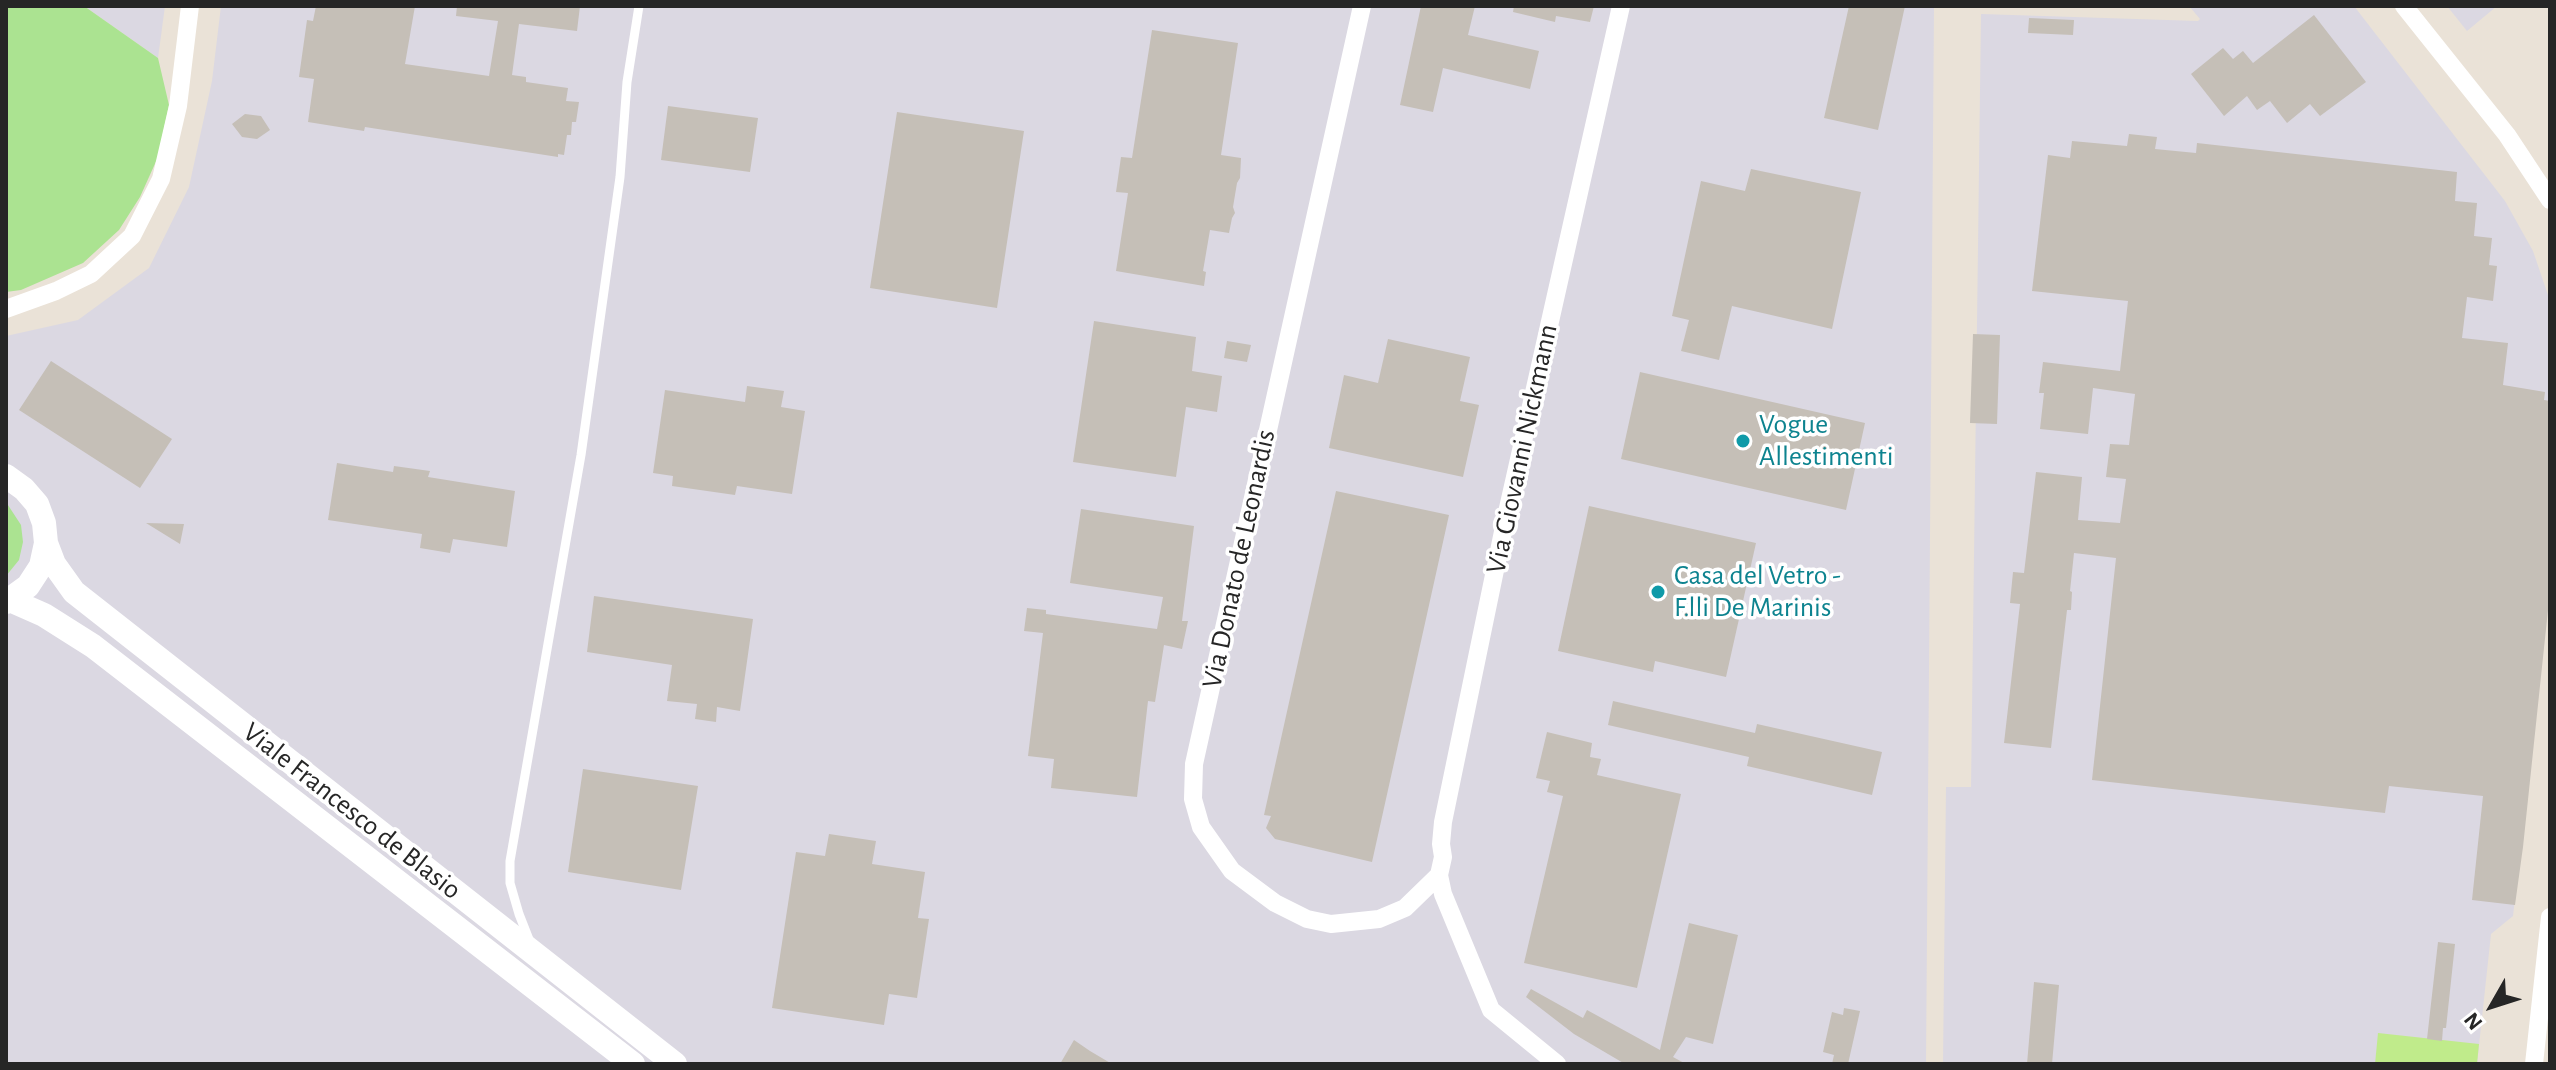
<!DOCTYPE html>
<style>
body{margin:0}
#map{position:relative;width:2556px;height:1070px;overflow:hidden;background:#eae2d7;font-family:"Alegreya Sans",sans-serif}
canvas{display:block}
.frame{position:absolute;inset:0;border:8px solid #262626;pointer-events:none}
.north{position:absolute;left:2452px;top:966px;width:80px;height:80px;-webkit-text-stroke:6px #fff;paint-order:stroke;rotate:231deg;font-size:22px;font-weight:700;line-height:32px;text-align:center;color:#262626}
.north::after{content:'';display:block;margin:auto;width:28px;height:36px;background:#262626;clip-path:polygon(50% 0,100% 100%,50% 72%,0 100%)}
</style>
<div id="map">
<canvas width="2556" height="1070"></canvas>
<div class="frame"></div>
<div class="north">N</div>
</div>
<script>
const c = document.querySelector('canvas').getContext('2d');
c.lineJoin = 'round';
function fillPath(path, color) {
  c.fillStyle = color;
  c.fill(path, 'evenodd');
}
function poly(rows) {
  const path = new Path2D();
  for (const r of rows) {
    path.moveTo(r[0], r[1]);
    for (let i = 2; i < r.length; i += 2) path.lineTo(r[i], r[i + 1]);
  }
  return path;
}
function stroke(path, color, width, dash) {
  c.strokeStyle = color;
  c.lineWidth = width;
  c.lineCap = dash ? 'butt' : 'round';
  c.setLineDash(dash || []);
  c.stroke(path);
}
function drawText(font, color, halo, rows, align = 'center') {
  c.font = font + ' "Alegreya Sans",sans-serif';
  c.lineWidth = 7;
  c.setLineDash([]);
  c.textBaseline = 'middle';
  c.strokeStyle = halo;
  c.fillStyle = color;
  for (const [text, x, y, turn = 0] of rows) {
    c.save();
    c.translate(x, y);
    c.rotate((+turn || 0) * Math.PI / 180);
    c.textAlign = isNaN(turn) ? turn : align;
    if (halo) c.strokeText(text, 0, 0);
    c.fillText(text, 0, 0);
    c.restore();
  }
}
fillPath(poly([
 [84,6,165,6,158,58],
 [221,6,1934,6,1926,1064,6,1064,6,336,78,320,149,268,189,187,212,81],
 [2189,6,2354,6,2505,201,2533,251,2550,301,2550,588,2513,916,2491,934,2477,1064,1943,1064,1946,787,1971,787,1981,14,2198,21,2200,19],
 [2447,6,2497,6,2467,31]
]), '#dbd8e2');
fillPath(poly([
 [6,6,84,6,158,58,169,105,158,157,140,197,119,230,83,263,21,290,6,292],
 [6,502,21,525,23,542,19,560,6,576]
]), '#abe391');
fillPath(poly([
 [2378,1033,2479,1044,2477,1064,2375,1064]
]), '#c0eb8b');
fillPath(poly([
 [316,6,415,6,405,64,489,76,498,21,456,16,457,6,580,6,577,31,519,24,512,75,526,77,526,82,568,88,566,101,579,102,576,122,572,122,571,135,567,135,564,155,558,154,558,157,365,127,364,131,308,122,314,79,299,77,307,20,313,21],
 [1421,6,1475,6,1468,35,1539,51,1530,89,1443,68,1433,112,1400,105],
 [1514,6,1594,6,1590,22,1556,16,1555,22,1513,12],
 [1849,6,1905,6,1878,130,1824,118],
 [2314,15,2366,82,2320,116,2310,104,2287,123,2270,101,2257,110,2247,96,2224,116,2191,74,2223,48,2233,59,2243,51,2253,63],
 [2029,18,2074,20,2073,35,2028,33],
 [1152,30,1238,43,1221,155,1241,158,1240,178,1237,183,1233,207,1235,213,1232,218,1229,233,1210,230,1203,271,1206,272,1204,286,1116,271,1128,193,1116,192,1121,157,1132,158],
 [668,106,758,118,750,172,661,160],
 [897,112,1024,131,997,308,870,288],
 [245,114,261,116,270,130,257,139,242,137,232,124],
 [2129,134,2157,137,2155,149,2196,153,2197,143,2457,172,2455,201,2477,203,2474,236,2492,238,2489,265,2497,266,2493,301,2467,297,2462,338,2508,343,2503,385,2545,392,2544,400,2550,401,2550,591,2523,847,2515,905,2472,900,2483,796,2389,786,2385,813,2092,780,2116,558,2074,553,2070,591,2072,592,2071,610,2067,610,2051,748,2004,743,2020,604,2010,603,2013,572,2024,573,2036,472,2082,477,2078,520,2120,523,2126,479,2106,477,2110,444,2129,445,2135,394,2093,388,2088,434,2040,429,2044,393,2039,393,2043,362,2120,371,2128,301,2032,291,2048,155,2070,158,2072,141,2127,146],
 [1751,169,1861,192,1832,329,1732,306,1719,360,1681,351,1689,320,1672,316,1701,181,1745,191],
 [1094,321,1196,337,1192,371,1222,376,1217,412,1186,407,1176,477,1073,462],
 [1973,334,2000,335,1997,424,1970,423],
 [1388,339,1470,357,1460,401,1479,405,1463,477,1329,448,1344,375,1378,383],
 [1227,341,1251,345,1247,362,1224,358],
 [51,361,172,439,140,488,19,410],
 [1640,372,1865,423,1846,510,1621,459],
 [747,386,784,391,781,407,805,411,792,494,737,486,735,495,672,486,673,476,653,473,665,390,745,402],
 [337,463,393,472,394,466,430,471,428,477,515,491,507,547,453,539,450,553,420,548,422,534,328,520],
 [1336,491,1449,515,1372,862,1275,839,1266,828,1271,816,1264,815],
 [1589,506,1756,543,1726,677,1655,661,1653,672,1558,651],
 [1081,509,1194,526,1182,621,1188,621,1182,649,1164,645,1155,702,1148,701,1137,797,1051,788,1054,759,1028,756,1043,633,1024,631,1027,608,1046,610,1046,614,1157,629,1163,597,1070,583],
 [146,523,184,524,180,544],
 [594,596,753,619,740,711,717,707,716,722,695,719,697,704,667,701,672,665,587,652],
 [1613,701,1755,733,1757,724,1882,752,1872,795,1747,766,1749,757,1608,725],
 [1547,732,1592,743,1590,757,1601,759,1597,775,1681,794,1637,988,1524,963,1563,796,1547,792,1550,781,1536,778],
 [583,769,698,786,681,890,568,872],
 [829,834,876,841,872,864,925,872,918,918,929,919,917,998,889,994,884,1025,772,1008,796,852,825,856],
 [1689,923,1738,935,1713,1044,1686,1037,1673,1057,1686,1064,1625,1064,1574,1034,1526,997,1531,989,1583,1018,1587,1010,1660,1050],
 [2438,942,2455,944,2446,1028,2443,1028,2442,1041,2427,1039],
 [2034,982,2059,985,2052,1064,2027,1064],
 [1844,1008,1860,1011,1848,1064,1832,1064,1834,1055,1823,1052,1832,1012,1843,1015],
 [1074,1040,1090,1051,1112,1064,1060,1064]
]), '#c5bfb7');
stroke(poly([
 [530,942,519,914,510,883,510,861,581,455,620,177,627,82,639,6]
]), '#fff', 9);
stroke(poly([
 [1362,6,1194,764,1193,799,1201,827,1232,871,1275,903,1307,919,1331,924,1379,919,1405,908,1439,875],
 [2404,6,2507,135,2550,200],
 [6,309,56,291,91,274,132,236,161,179,178,106,190,6],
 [1557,1064,1491,1010,1443,894,1439,875,1443,857,1441,844,1443,822,1506,517,1621,6],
 [2534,1064,2550,917]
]), '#fff', 18);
stroke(poly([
 [6,476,24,489,37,504,44,523,46,543,41,566,28,586,6,602],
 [46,543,54,564,74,592,675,1064],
 [10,600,44,615,93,646,633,1064]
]), '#fff', 24);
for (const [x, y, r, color] of [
 [1743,441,8,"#0f9aa8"],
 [1658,592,8,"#0f9aa8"]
]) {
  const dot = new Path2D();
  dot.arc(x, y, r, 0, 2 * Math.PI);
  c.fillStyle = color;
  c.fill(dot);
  stroke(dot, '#fff', 3);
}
drawText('28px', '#0d838f', '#fff', [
 ["Vogue",1759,425],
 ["Allestimenti",1759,457],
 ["Casa del Vetro -",1674,576],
 ["F.lli De Marinis",1674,608]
], 'left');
drawText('28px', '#262626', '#fff', [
 ["Via Giovanni Nickmann",1522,449,-78],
 ["Via Donato de Leonardis",1239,559,-78],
 ["Viale Francesco de Blasio",352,811,38]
]);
</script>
